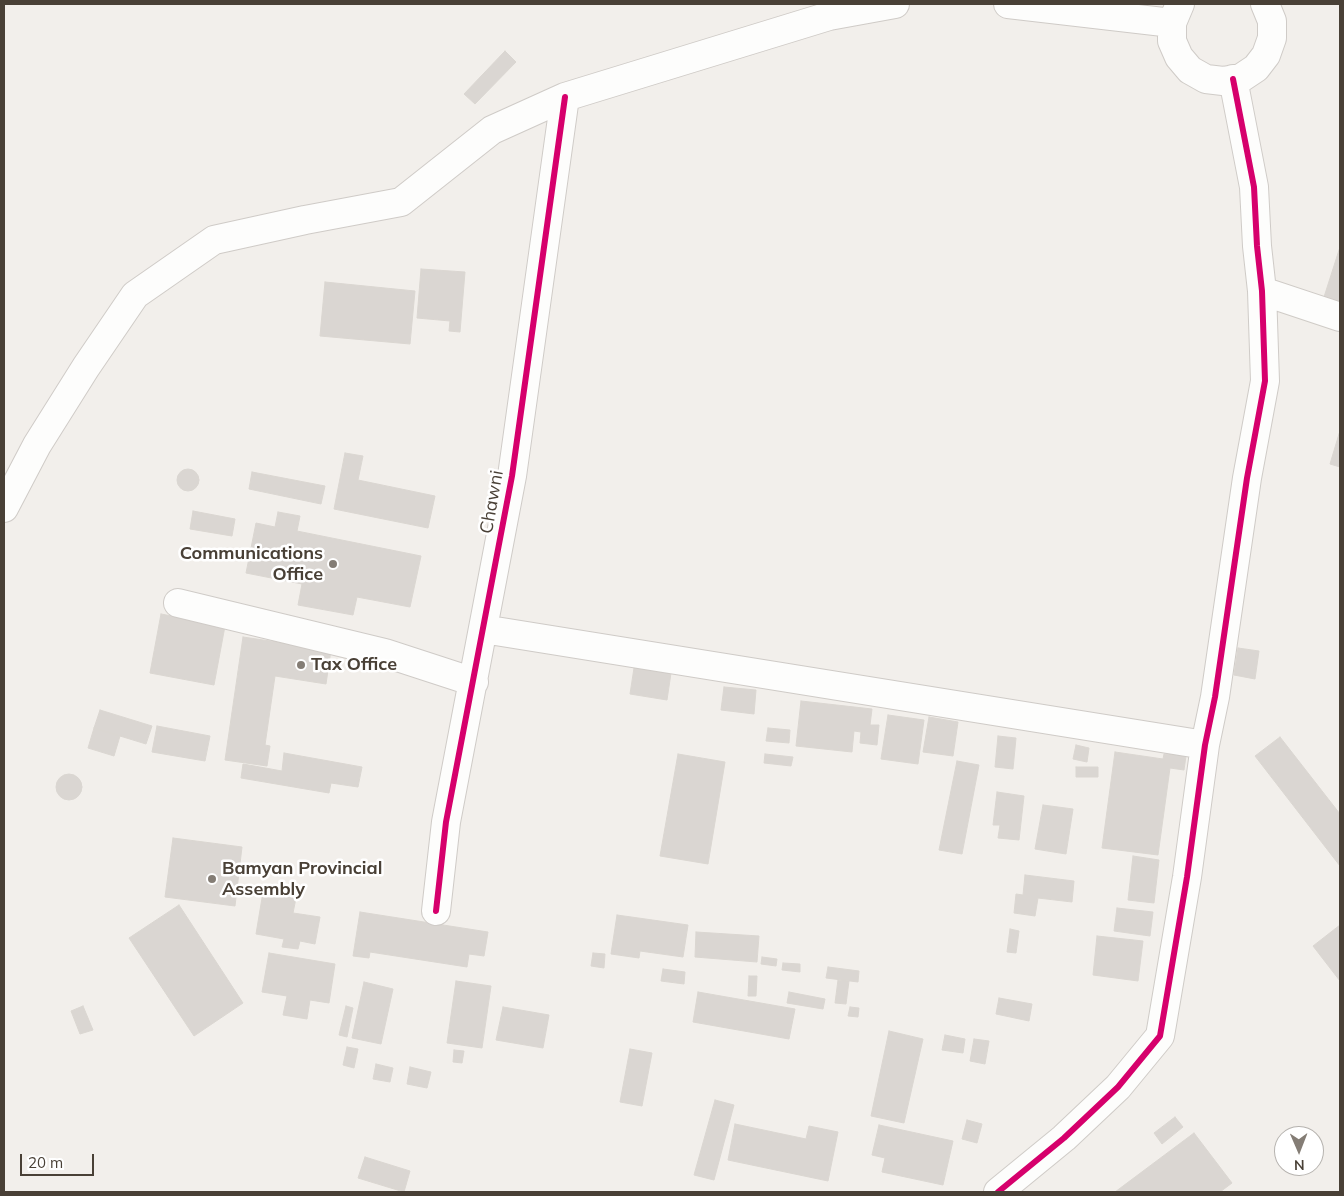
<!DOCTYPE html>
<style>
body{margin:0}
#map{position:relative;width:1344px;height:1196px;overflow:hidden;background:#f2efeb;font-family:Mulish,sans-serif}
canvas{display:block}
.frame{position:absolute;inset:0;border:5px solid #494036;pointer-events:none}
.north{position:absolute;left:1274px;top:1126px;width:50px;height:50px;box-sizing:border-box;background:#fff;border:1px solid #b6b3af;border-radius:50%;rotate:179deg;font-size:14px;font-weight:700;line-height:20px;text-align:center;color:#494036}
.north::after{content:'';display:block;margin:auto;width:18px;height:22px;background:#847d75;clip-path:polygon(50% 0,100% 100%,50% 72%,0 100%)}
.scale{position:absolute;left:20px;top:1154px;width:74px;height:22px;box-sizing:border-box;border:2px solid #494036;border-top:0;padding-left:6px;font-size:15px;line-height:18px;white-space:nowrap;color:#494036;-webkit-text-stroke:4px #fff;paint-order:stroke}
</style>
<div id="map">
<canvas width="1344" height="1196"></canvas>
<div class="frame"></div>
<div class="north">N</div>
<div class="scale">20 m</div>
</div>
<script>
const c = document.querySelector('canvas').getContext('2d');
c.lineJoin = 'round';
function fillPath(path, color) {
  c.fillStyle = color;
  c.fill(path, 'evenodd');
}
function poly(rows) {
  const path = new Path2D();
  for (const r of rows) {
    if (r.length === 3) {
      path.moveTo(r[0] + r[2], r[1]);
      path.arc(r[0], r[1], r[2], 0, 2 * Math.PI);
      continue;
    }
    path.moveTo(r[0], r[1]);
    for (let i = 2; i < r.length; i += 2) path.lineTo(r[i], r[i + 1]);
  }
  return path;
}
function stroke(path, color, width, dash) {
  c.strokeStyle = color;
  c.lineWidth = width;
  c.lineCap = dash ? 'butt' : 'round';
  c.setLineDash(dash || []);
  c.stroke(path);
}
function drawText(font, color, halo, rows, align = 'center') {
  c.font = font + ' Mulish,sans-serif';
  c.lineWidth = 5;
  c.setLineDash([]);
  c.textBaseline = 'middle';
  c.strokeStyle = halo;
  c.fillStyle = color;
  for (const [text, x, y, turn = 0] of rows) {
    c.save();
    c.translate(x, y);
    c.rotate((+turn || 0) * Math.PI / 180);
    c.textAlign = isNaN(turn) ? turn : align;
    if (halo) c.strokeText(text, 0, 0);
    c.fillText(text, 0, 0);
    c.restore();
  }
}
const building = poly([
 [505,51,516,62,475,104,464,94,505,51],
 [1340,247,1340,302,1324,297,1340,247],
 [421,269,465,272,460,332,449,331,450,321,417,318,421,269],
 [325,282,415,291,410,344,320,336,325,282],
 [1339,434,1340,435,1340,467,1330,464,1339,434],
 [345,453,363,456,358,480,435,496,428,528,334,509,345,453],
 [188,480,11],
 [252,472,325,486,321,504,249,489,252,472],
 [193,511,235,519,232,536,190,529,193,511],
 [278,512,300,516,297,531,421,556,410,607,357,597,353,615,298,605,302,584,246,573,256,523,275,527,278,512],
 [161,614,225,626,214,685,150,673,161,614],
 [243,637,331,650,326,684,275,676,265,745,270,746,267,766,225,760,243,637],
 [1238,648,1259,651,1255,679,1234,675,1238,648],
 [634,668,671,673,667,700,630,694,634,668],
 [724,687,756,690,754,714,721,710,724,687],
 [801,701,872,709,870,725,879,725,877,745,860,743,861,732,854,731,852,752,796,746,801,701],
 [100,710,152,726,146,744,94,728,100,710],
 [888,715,924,720,918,764,881,759,888,715],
 [929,717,958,722,953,756,923,752,929,717],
 [157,726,210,736,205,761,152,752,157,726],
 [94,728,120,736,114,756,88,748,94,728],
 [768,728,790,730,789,743,766,741,768,728],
 [998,736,1016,738,1013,769,995,767,998,736],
 [1280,737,1340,814,1340,866,1255,756,1280,737],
 [1076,745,1089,748,1087,762,1073,759,1076,745],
 [1115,752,1163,759,1164,754,1186,756,1184,770,1170,768,1158,855,1102,848,1115,752],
 [284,753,362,767,358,787,331,783,329,793,241,778,243,764,282,771,284,753],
 [678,754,725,762,708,864,660,856,678,754],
 [765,754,793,757,791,766,764,763,765,754],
 [957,761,979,765,962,854,939,850,957,761],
 [1076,767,1098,767,1098,777,1076,777,1076,767],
 [69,787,13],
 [997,792,1024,796,1019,840,998,838,1000,825,993,825,997,792],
 [1043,805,1073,809,1066,854,1035,849,1043,805],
 [173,838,242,847,235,906,165,897,173,838],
 [1133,856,1159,860,1154,903,1128,900,1133,856],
 [1025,875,1074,881,1072,902,1038,898,1035,916,1014,913,1016,894,1023,895,1025,875],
 [263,892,296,898,293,913,320,917,315,944,300,941,298,949,282,947,284,939,256,934,263,892],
 [179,905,243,1003,194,1036,129,938,179,905],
 [1117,908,1153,912,1150,936,1114,931,1117,908],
 [360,912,488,932,484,956,469,954,467,967,370,952,369,958,353,956,360,912],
 [617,915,688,925,683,957,640,951,639,958,611,954,617,915],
 [1340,925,1340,981,1313,946,1340,925],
 [1010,929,1019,931,1016,953,1007,952,1010,929],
 [696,932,759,936,757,962,695,957,696,932],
 [1097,936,1143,941,1138,981,1093,975,1097,936],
 [269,953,335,964,329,1003,310,1000,307,1019,283,1015,287,996,262,992,269,953],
 [593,953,605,954,604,968,591,966,593,953],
 [762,957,777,959,776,966,761,964,762,957],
 [783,963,800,964,800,972,782,970,783,963],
 [828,967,859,971,858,982,826,978,828,967],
 [663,969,685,972,684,984,661,981,663,969],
 [749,976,757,976,756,996,748,996,749,976],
 [838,980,849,981,846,1004,835,1003,838,980],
 [456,981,491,986,482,1048,447,1043,456,981],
 [364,982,393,989,381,1044,352,1038,364,982],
 [698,992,795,1009,789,1039,693,1022,698,992],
 [789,992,825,999,823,1009,787,1003,789,992],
 [999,998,1032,1004,1029,1021,996,1014,999,998],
 [83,1006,93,1030,80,1034,71,1011,83,1006],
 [346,1006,353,1008,347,1037,339,1035,346,1006],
 [503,1007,549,1015,543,1048,496,1040,503,1007],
 [850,1007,859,1008,858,1017,848,1016,850,1007],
 [889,1031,923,1039,904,1123,871,1116,889,1031],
 [945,1035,965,1039,963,1053,942,1050,945,1035],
 [974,1039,989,1041,985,1064,970,1061,974,1039],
 [347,1047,358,1049,354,1068,343,1065,347,1047],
 [630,1049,652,1053,642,1106,620,1102,630,1049],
 [454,1050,464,1051,462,1063,453,1062,454,1050],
 [376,1064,393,1068,390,1082,373,1079,376,1064],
 [410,1067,431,1072,427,1088,407,1084,410,1067],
 [715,1100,734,1105,714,1180,694,1175,715,1100],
 [1175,1117,1183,1127,1162,1144,1154,1133,1175,1117],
 [967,1120,982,1124,977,1143,962,1139,967,1120],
 [735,1124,806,1139,809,1126,838,1132,828,1181,728,1160,735,1124],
 [879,1125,953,1141,943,1185,882,1172,885,1158,872,1155,879,1125],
 [1194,1133,1232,1183,1220,1192,1115,1192,1194,1133],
 [365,1157,410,1171,404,1192,358,1178,365,1157]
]);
fillPath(building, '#dad6d2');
stroke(building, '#dad6d1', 1);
const minor = poly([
 [1008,4,1172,23],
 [1180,4,1172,23,1172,41,1179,57,1190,70,1206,79,1223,81,1241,78,1256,68,1266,55,1272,38,1272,21,1265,4],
 [1262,291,1340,317],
 [4,508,37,445,86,367,135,295,214,240,305,220,401,202,492,130,565,97,829,16,895,4],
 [178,603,385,653,474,682],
 [483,629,1205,745],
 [436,911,446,822,512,476,565,97],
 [998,1192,1064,1138,1118,1087,1160,1036,1187,877,1205,745,1215,697,1247,478,1265,381,1262,291,1257,246,1254,187,1233,79]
]);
stroke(minor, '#cfcbc7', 30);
stroke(minor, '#fdfdfc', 28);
stroke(poly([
 [436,911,446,822,512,476,565,97],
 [998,1192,1064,1138,1118,1087,1160,1036,1187,877,1205,745,1215,697,1247,478,1265,381,1262,291,1257,246,1254,187,1233,79]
]), '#d6006c', 6);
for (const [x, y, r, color] of [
 [333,564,5,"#847d75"],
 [301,665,5,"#847d75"],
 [212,879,5,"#847d75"]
]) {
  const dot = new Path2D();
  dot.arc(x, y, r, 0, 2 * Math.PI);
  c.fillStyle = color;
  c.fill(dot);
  stroke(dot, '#fff', 2);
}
drawText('18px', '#494036', '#fff', [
 ["Chawni",492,502,-80]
]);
drawText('bold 18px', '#494036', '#fff', [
 ["Communications",323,554,"right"],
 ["Office",323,575,"right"],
 ["Tax Office",311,665],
 ["Bamyan Provincial",222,869],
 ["Assembly",222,890]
], 'left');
</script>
